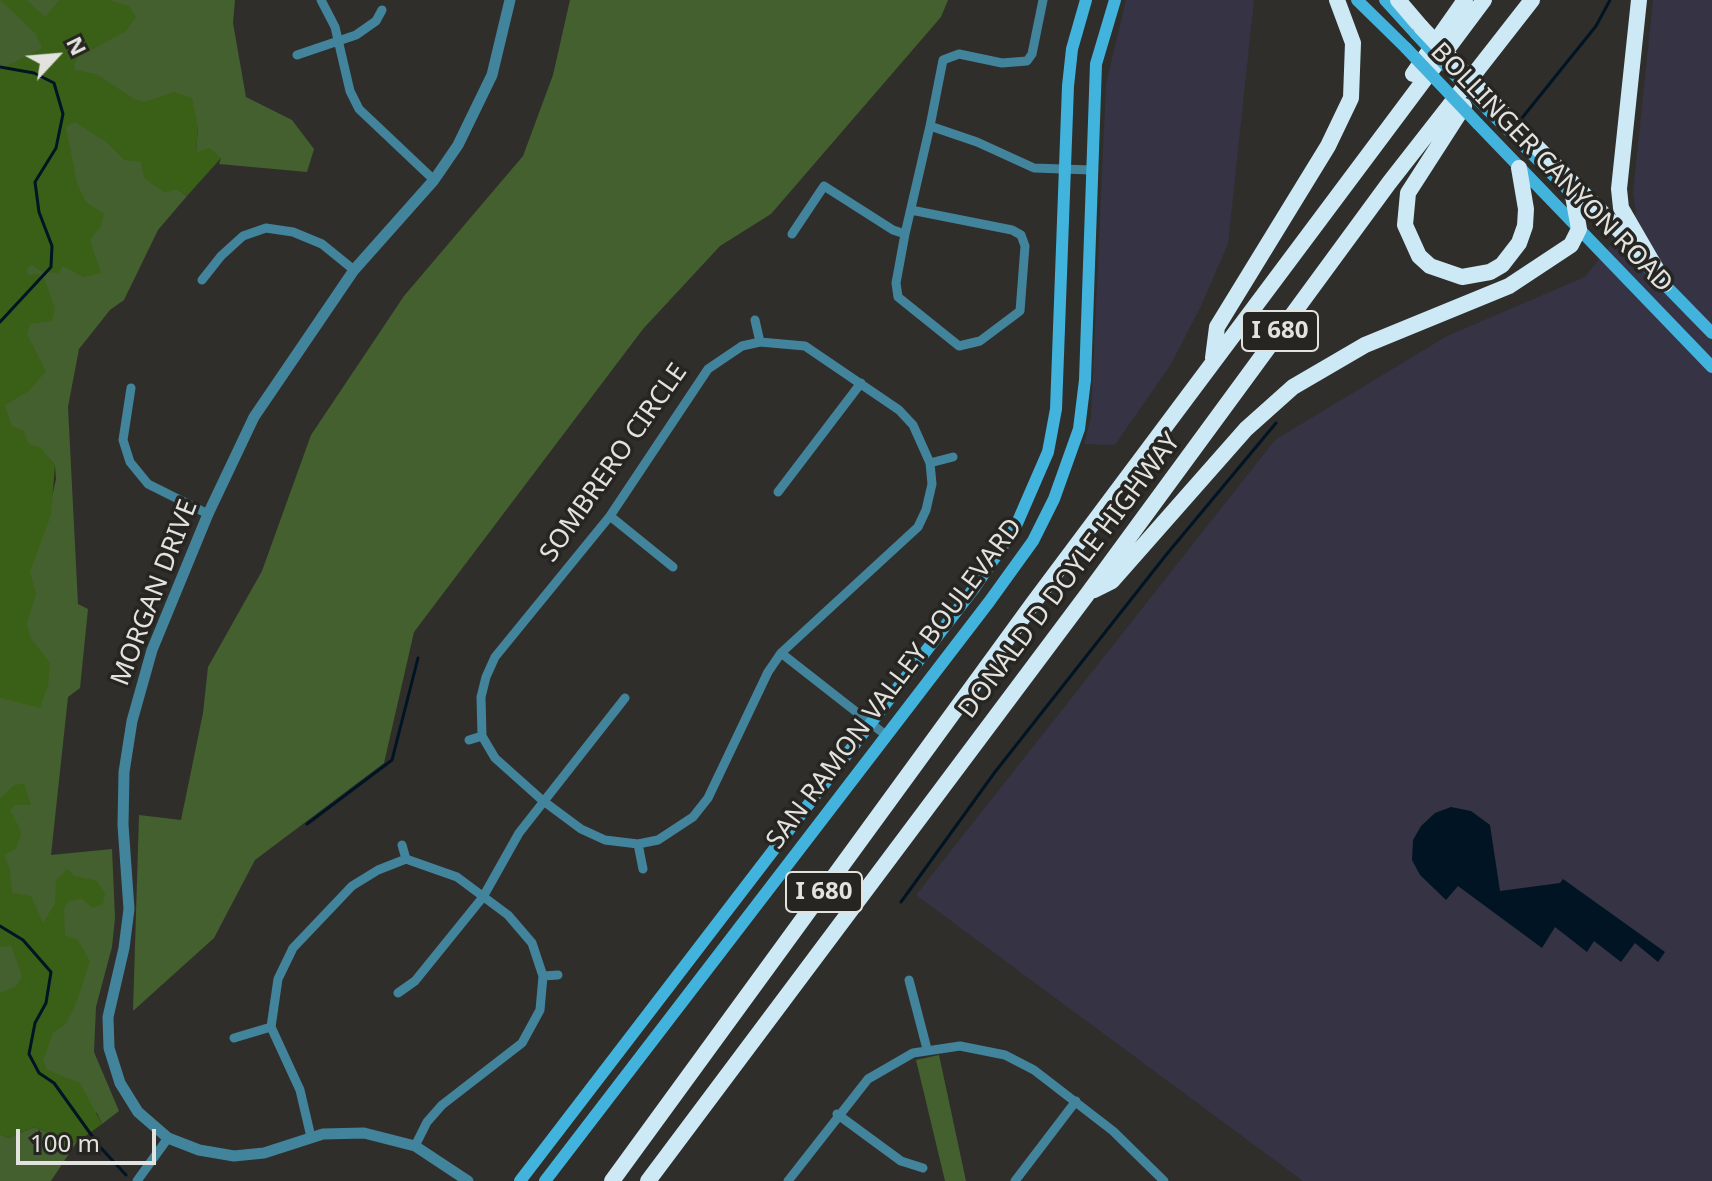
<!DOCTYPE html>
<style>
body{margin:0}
#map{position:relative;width:1712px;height:1181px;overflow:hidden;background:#2f2e2b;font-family:"Noto Sans",sans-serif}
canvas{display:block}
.north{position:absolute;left:16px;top:16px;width:80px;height:80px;-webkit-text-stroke:6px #262521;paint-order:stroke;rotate:64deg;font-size:22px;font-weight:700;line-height:32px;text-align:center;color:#e2e2df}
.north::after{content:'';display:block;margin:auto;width:28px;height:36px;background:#e2e2df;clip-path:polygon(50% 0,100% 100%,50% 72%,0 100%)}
.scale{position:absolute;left:16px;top:1129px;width:140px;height:36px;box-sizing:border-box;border:4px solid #e2e2df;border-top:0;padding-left:10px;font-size:24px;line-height:28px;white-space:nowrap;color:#e2e2df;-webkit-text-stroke:6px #262521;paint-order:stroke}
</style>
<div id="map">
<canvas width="1712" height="1181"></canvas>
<div class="north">N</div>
<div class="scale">100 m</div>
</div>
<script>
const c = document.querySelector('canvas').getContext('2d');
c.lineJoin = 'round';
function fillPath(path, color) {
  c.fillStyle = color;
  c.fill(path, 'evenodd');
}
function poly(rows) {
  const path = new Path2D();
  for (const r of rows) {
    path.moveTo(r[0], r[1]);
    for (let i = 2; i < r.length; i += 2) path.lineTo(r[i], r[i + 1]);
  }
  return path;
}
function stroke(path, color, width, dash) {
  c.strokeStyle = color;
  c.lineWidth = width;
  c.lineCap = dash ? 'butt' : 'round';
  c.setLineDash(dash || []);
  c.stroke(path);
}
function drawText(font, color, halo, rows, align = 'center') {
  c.font = font + ' "Noto Sans",sans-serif';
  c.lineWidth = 7;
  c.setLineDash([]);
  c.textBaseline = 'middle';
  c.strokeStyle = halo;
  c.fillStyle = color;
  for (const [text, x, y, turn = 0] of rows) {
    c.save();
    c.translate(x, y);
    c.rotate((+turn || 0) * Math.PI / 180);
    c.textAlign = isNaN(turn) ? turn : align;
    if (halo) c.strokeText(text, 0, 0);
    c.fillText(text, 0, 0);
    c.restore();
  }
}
fillPath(poly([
 [1126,0,1254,0,1228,244,1201,306,1171,364,1115,445,1084,444,1091,417,1106,84],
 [1653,0,1712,0,1712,1181,1303,1181,916,895,1275,440,1447,336,1585,277,1636,213,1633,193]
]), '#363344');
fillPath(poly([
 [0,0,235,0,233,23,246,97,292,120,314,149,307,172,219,164,221,158,196,152,198,127,177,189,187,196,158,230,124,300,110,310,79,349,68,407,78,604,88,609,80,688,68,697,51,855,112,849,115,918,112,947,96,1007,94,1052,119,1111,102,1124,97,1113,0,1068],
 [46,455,55,465,56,479,45,529],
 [570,0,948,0,941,17,771,214,720,246,643,329,414,632,384,763,255,860,214,938,133,1011,139,815,181,820,203,713,208,667,262,571,311,435,404,296,523,156,553,75],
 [939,1055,966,1181,945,1181,916,1060],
 [34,1127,76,1143,51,1181,0,1181,0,1134,8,1138]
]), '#44602f');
fillPath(poly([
 [0,0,27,0,45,17,59,0,109,0,129,6,136,17,126,31,80,56,74,65,75,70,96,74,136,100,145,102,174,92,192,98,198,127,196,152,210,148,221,158,187,196,177,189,165,193,144,178,141,162,124,160,106,142,75,122,66,127,77,183,86,202,104,214,101,226,90,240,101,273,83,277,63,266,58,273,42,272,32,265,27,269,29,275,38,274,45,280,55,309,52,321,30,324,27,334,46,371,29,391,5,405,12,426,23,430,29,444,41,448,55,465,51,515,30,572,36,594,27,623,30,637,50,663,48,686,40,708,0,698,0,69,42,48,36,34],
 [24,783,31,805,15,805,10,810,21,831,20,838,16,849,4,855,10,869,12,893,31,896,43,923,55,903,56,880,67,869,75,876,97,881,105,893,103,904,92,908,82,899,68,901,64,910,65,935,78,940,90,962,77,1001,66,1024,53,1033,43,1061,47,1070,80,1083,102,1124,76,1143,34,1127,8,1138,0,1134,0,993,16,986,22,976,11,946,0,947,0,798,13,786]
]), '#3a6017');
fillPath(poly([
 [1451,807,1471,811,1490,825,1500,891,1560,883,1563,879,1665,952,1658,962,1635,943,1621,962,1594,941,1587,952,1555,927,1542,948,1458,886,1446,900,1420,875,1412,860,1413,840,1421,826,1435,813]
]), '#011424');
stroke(poly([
 [0,67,34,73,54,83,63,114,56,148,35,182,39,212,52,246,51,267,0,322],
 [1522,118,1596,26,1610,0],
 [307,824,392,760,418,658],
 [901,902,995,772,1166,555,1276,423],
 [0,926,23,940,51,972,46,1003,35,1023,29,1054,39,1073,54,1083,100,1147,126,1175]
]), '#011424', 3);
stroke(poly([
 [321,0,335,27,350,91,359,109,434,180],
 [1043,0,1032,54,1027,61,1002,63,959,54,943,60,930,126,977,142,1034,168,1091,170],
 [297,55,356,35,376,21,382,10],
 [911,210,1012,230,1021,235,1025,246,1020,311,980,341,959,346,898,297,896,283,905,234,930,126],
 [792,234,824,186,893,230,905,234],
 [202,280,221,256,243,236,266,228,293,232,322,244,354,270],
 [755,320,760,342],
 [760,342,805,346,899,410,913,425,930,463,932,484,926,510,918,527,781,653,768,672,708,798,693,817,658,840,638,844,605,840,581,829,542,800,495,758,482,736,481,697,486,677,495,657,610,516,708,369,742,346,760,342],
 [131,388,123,440,130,462,148,484,208,514],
 [930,463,953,457],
 [778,492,861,383],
 [610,516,673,567],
 [781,653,887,736],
 [469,740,482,736],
 [638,844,643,869],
 [402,845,406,859],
 [543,976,558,975],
 [909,980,927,1049],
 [398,993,415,981,483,897,519,833,625,698],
 [234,1038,271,1027],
 [837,1114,901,1161,923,1168],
 [311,1137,300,1090,271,1027,278,979,293,948,352,886,378,870,406,859,457,877,508,915,532,943,543,976,540,1010,522,1043,442,1105,427,1122,415,1146],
 [137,1181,168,1138],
 [788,1181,868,1079,913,1053,960,1046,1005,1055,1034,1070,1113,1131,1164,1181],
 [1015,1181,1076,1101]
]), '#43849d', 9);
stroke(poly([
 [468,1181,415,1146,364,1133,323,1134,264,1153,234,1156,199,1150,168,1138,138,1112,120,1083,109,1048,108,1017,124,948,129,909,123,825,124,772,132,721,152,650,208,514,254,417,354,270,434,180,458,145,492,75,510,0]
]), '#43849d', 11);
stroke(poly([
 [1357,0,1406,48],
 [1385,0,1416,34],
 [1488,110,1579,201],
 [1478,124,1712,367],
 [1627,246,1712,333],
 [520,1181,975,587,1015,528,1048,452,1056,409,1068,86,1072,49,1086,0],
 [545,1181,989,602,1033,541,1054,499,1079,429,1085,380,1096,64,1115,0]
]), '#42b3dc', 12);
stroke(poly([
 [1398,0,1421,27],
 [1639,0,1619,189,1621,208,1665,284],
 [1413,74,1465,0],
 [1493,103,1627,238,1634,250],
 [1464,106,1408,193,1405,225,1419,256,1430,266,1462,277,1490,272,1502,265,1519,243,1525,226,1526,209,1519,168],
 [1213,358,1217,327,1328,146,1351,98,1353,43,1337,0],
 [1094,590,1112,581,1246,429,1293,387,1365,345,1509,286,1571,245,1579,229,1573,196],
 [612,1181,1034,602,1484,0],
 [648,1181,1089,592,1389,183,1532,0]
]), '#cde9f5', 16);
stroke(poly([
 [1416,34,1488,110],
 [1406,48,1478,124]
]), '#42b3dc', 12);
stroke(poly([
 [1421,27,1493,103]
]), '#cde9f5', 16);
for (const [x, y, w] of [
 [1280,331,76],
 [824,892,76]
]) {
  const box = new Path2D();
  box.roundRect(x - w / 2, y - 20, w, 40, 6);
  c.fillStyle = '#262521';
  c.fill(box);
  stroke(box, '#e2e2df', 2);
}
drawText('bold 24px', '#e2e2df', null, [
 ["I 680",1280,331],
 ["I 680",824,892]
]);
drawText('26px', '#e2e2df', '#262521', [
 ["BOLLINGER CANYON ROAD",1551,168,46],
 ["SOMBRERO CIRCLE",614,463,-55],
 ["DONALD D DOYLE HIGHWAY",1070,576,-53],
 ["MORGAN DRIVE",155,593,-69],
 ["SAN RAMON VALLEY BOULEVARD",895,684,-53]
]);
</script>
